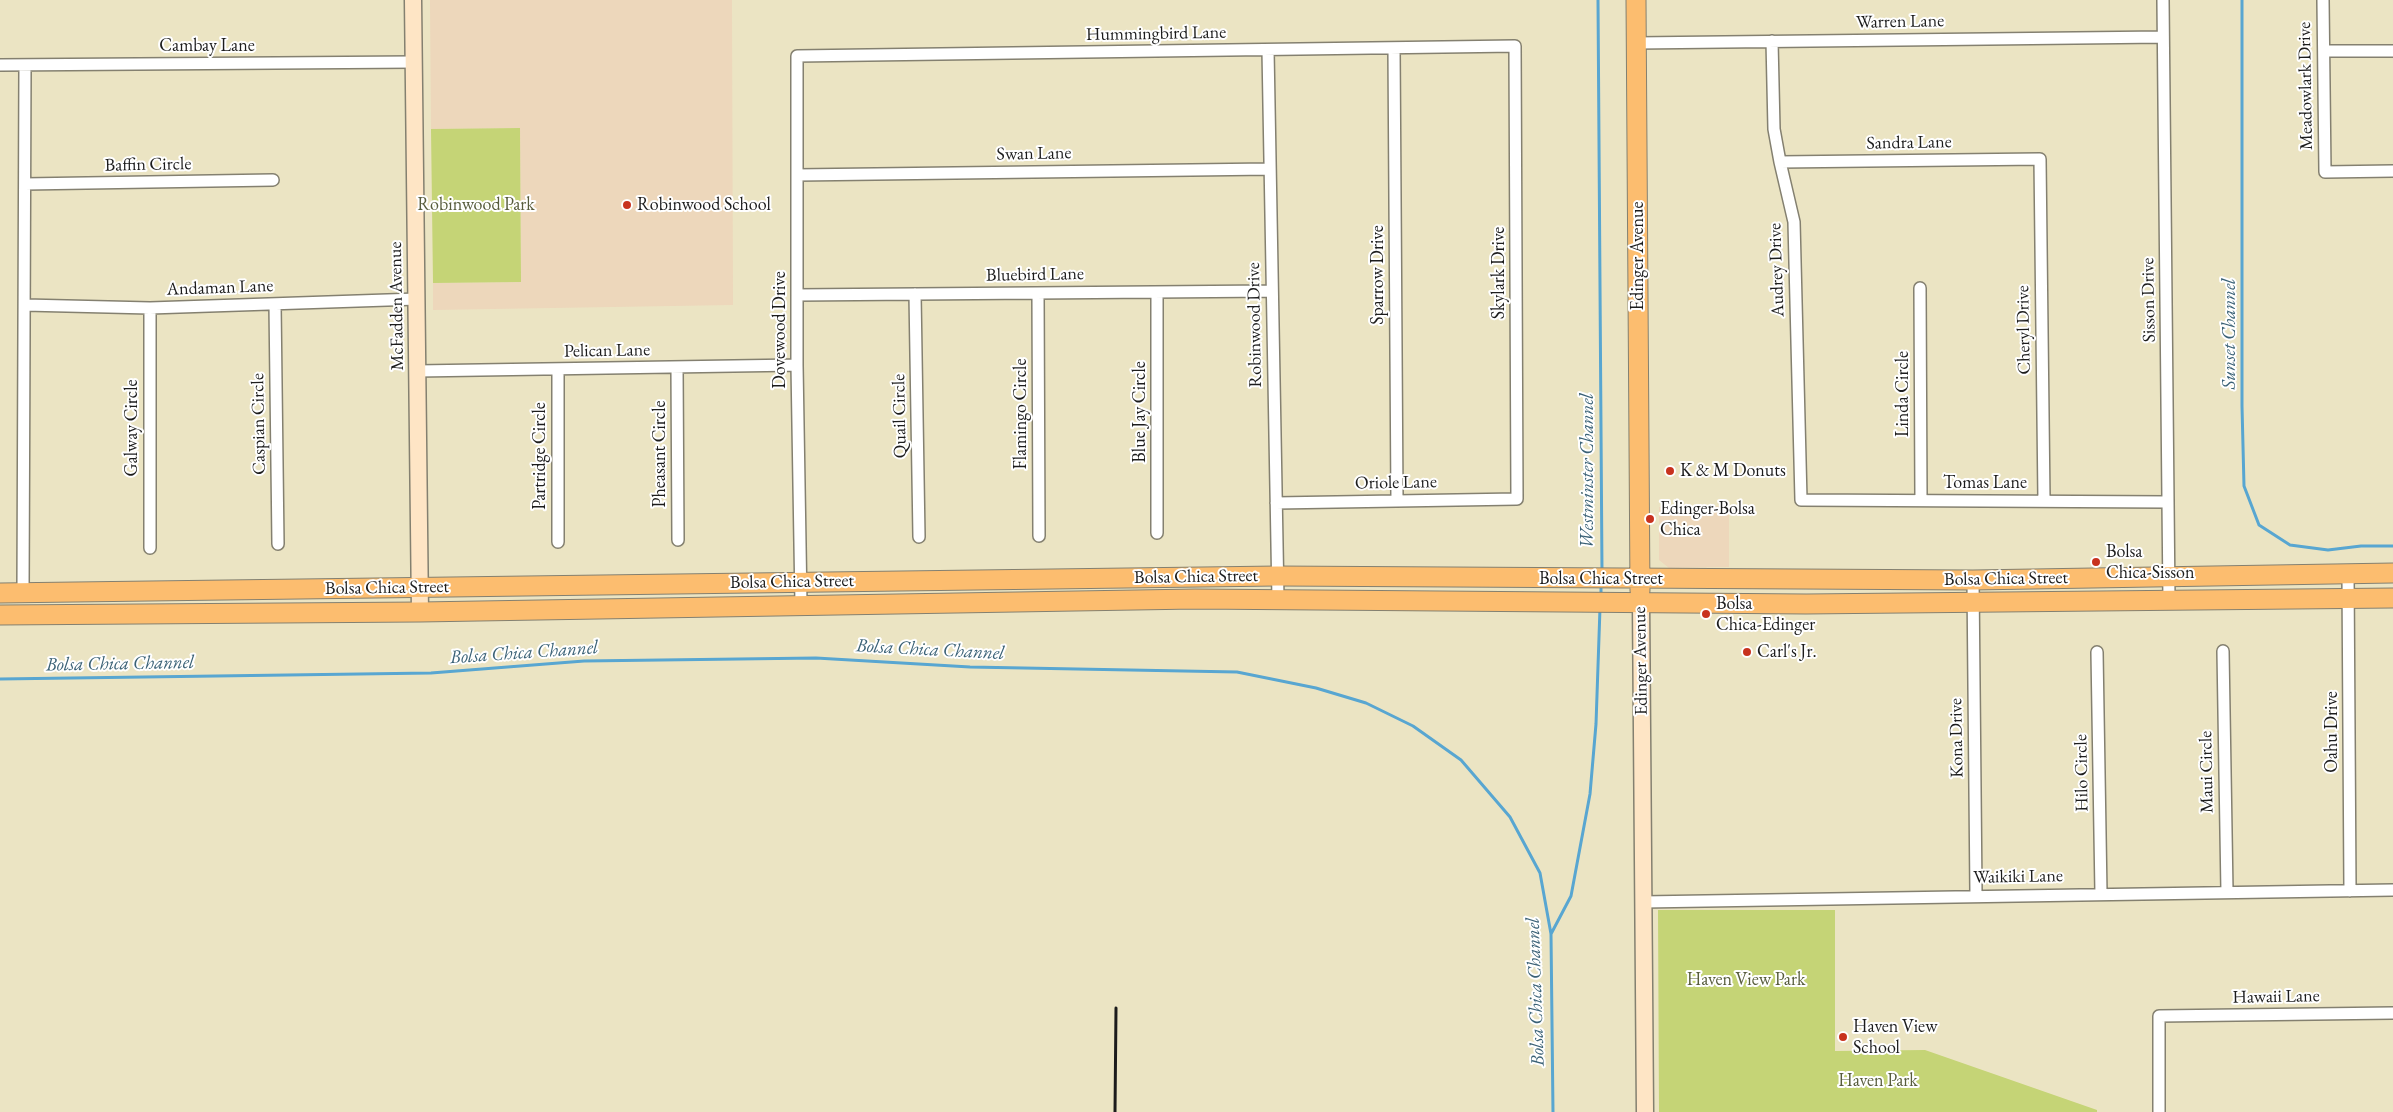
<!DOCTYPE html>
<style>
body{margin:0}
canvas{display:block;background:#ebe4c3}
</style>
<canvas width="2393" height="1112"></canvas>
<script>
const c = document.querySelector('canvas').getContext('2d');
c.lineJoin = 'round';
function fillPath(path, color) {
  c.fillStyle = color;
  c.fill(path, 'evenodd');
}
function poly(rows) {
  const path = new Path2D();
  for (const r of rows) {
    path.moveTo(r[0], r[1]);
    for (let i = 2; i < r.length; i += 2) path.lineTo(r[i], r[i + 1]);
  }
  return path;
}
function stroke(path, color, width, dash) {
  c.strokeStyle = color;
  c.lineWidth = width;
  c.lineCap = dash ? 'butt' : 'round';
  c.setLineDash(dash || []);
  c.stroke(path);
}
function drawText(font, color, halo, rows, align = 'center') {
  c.font = font + ' "EB Garamond",serif';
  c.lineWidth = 4;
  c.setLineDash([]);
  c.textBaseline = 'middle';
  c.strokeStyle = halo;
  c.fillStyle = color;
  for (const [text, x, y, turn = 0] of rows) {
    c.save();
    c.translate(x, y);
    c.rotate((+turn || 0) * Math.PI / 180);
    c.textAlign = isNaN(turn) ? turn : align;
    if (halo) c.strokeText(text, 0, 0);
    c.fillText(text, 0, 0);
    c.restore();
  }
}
fillPath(poly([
 [430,0,732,0,733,305,433,310,433,283,521,282,520,128,431,129],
 [1729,506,1729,567,1669,568,1659,560,1659,507]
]), '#edd7bb');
fillPath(poly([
 [520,128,521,282,433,283,431,129],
 [1658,910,1835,910,1835,1051,1925,1050,2097,1110,2097,1112,1659,1112]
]), '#c5d476');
stroke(poly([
 [1598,0,1602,572],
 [2242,0,2242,406,2244,486,2259,525,2290,545,2328,550,2361,546,2393,546],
 [1601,597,1601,583],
 [0,679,431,673,584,661,816,658,970,667,1237,672,1316,688,1366,703,1413,726,1461,760,1510,817,1540,873,1551,934,1553,1112],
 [1551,934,1571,896,1590,794,1596,724,1600,608]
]), '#58a6d1', 3);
const street = poly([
 [2163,0,2169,600],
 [2323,0,2325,172,2393,171],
 [1772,41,1774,129,1780,162,1794,222,1801,500,2168,502],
 [1636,43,2163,37],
 [1394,48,1397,501],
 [1268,50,1278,599],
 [2324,51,2393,51],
 [0,65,414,62],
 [1780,162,2040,159,2044,501],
 [797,175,1270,169],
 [25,184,273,180],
 [1920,288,1921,500],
 [1157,292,1157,533],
 [1038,293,1039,536],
 [915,294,919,537],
 [797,295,1272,291],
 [275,304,278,544],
 [25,305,150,308,417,299],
 [150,308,150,548],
 [677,367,678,540],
 [417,371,797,365],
 [558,542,558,369],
 [2348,574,2350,891],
 [1973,580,1976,895],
 [23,593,25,65],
 [801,604,797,365,797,56,1515,46,1517,499,1276,503],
 [2223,651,2227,892],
 [2097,652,2101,894],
 [1643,902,2393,890],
 [2159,1112,2159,1016,2393,1013]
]);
const secondary = poly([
 [413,0,420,612],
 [1641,603,1645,1112]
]);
const primary = poly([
 [1636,0,1640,591],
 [0,593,1277,576,1973,580,2393,573],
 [0,615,420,612,1195,599,1806,604,2393,598]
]);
stroke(street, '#848070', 14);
stroke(secondary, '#848070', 19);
stroke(primary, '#848070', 21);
stroke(street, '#fff', 11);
stroke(secondary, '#fee5c5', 16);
stroke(primary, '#fcbd6f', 19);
stroke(poly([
 [1115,1112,1116,1008]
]), '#1c1c1c', 3);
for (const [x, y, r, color] of [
 [627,205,5,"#c8321e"],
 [1670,471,5,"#c8321e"],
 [1650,519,5,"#c8321e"],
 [2096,562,5,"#c8321e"],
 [1706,614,5,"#c8321e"],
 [1747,652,5,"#c8321e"],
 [1843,1037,5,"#c8321e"]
]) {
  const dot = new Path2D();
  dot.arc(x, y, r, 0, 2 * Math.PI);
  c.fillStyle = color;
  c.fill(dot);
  stroke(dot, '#fff', 2);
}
drawText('18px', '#1c1c1c', '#fff', [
 ["Warren Lane",1900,22,-1],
 ["Hummingbird Lane",1156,34,-1],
 ["Cambay Lane",207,46],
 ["Meadowlark Drive",2306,86,-91],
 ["Sandra Lane",1909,143,-1],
 ["Swan Lane",1034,154,-1],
 ["Baffin Circle",148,165,-1],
 ["Edinger Avenue",1638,256,-90],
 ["Audrey Drive",1777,270,-92],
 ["Skylark Drive",1499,273,-90],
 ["Bluebird Lane",1035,275,-1],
 ["Sparrow Drive",1378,275,-90],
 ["Andaman Lane",220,288,-2],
 ["Sisson Drive",2149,300,-91],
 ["McFadden Avenue",397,306,-91],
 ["Robinwood Drive",1255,325,-91],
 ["Dovewood Drive",780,330,-90],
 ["Cheryl Drive",2024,330,-91],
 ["Pelican Lane",607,351,-1],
 ["Linda Circle",1903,394,-90],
 ["Blue Jay Circle",1140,412,-90],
 ["Flamingo Circle",1021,414,-90],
 ["Quail Circle",900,416,-91],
 ["Caspian Circle",259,424,-91],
 ["Galway Circle",132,428,-90],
 ["Pheasant Circle",660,454,-90],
 ["Partridge Circle",540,456,-90],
 ["Oriole Lane",1396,483,-1],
 ["Tomas Lane",1985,483],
 ["Bolsa Chica Street",1196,577,-1],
 ["Bolsa Chica Street",1601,579],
 ["Bolsa Chica Street",2006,579,-1],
 ["Bolsa Chica Street",792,582,-1],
 ["Bolsa Chica Street",387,588,-1],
 ["Edinger Avenue",1641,661,-91],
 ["Oahu Drive",2332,732,-90],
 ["Kona Drive",1957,738,-91],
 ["Maui Circle",2207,772,-91],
 ["Hilo Circle",2082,773,-91],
 ["Waikiki Lane",2018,877,-1],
 ["Hawaii Lane",2276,997,-1]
]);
drawText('18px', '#575c3c', '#fff', [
 ["Robinwood Park",476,205],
 ["Haven View Park",1746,980],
 ["Haven Park",1878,1081]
]);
drawText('18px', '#1c1c1c', '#fff', [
 ["Robinwood School",637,205],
 ["K & M Donuts",1680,471],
 ["Edinger-Bolsa",1660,509],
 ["Chica",1660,530],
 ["Bolsa",2106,552],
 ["Chica-Sisson",2106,573],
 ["Bolsa",1716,604],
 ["Chica-Edinger",1716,625],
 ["Carl's Jr.",1757,652],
 ["Haven View",1853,1027],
 ["School",1853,1048]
], 'left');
drawText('italic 19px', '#3a6176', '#fff', [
 ["Sunset Channel",2230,334,-90],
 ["Westminster Channel",1588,471,-90],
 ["Bolsa Chica Channel",930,650,3],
 ["Bolsa Chica Channel",524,653,-4],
 ["Bolsa Chica Channel",120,664,-1],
 ["Bolsa Chica Channel",1536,992,-92]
]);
</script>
